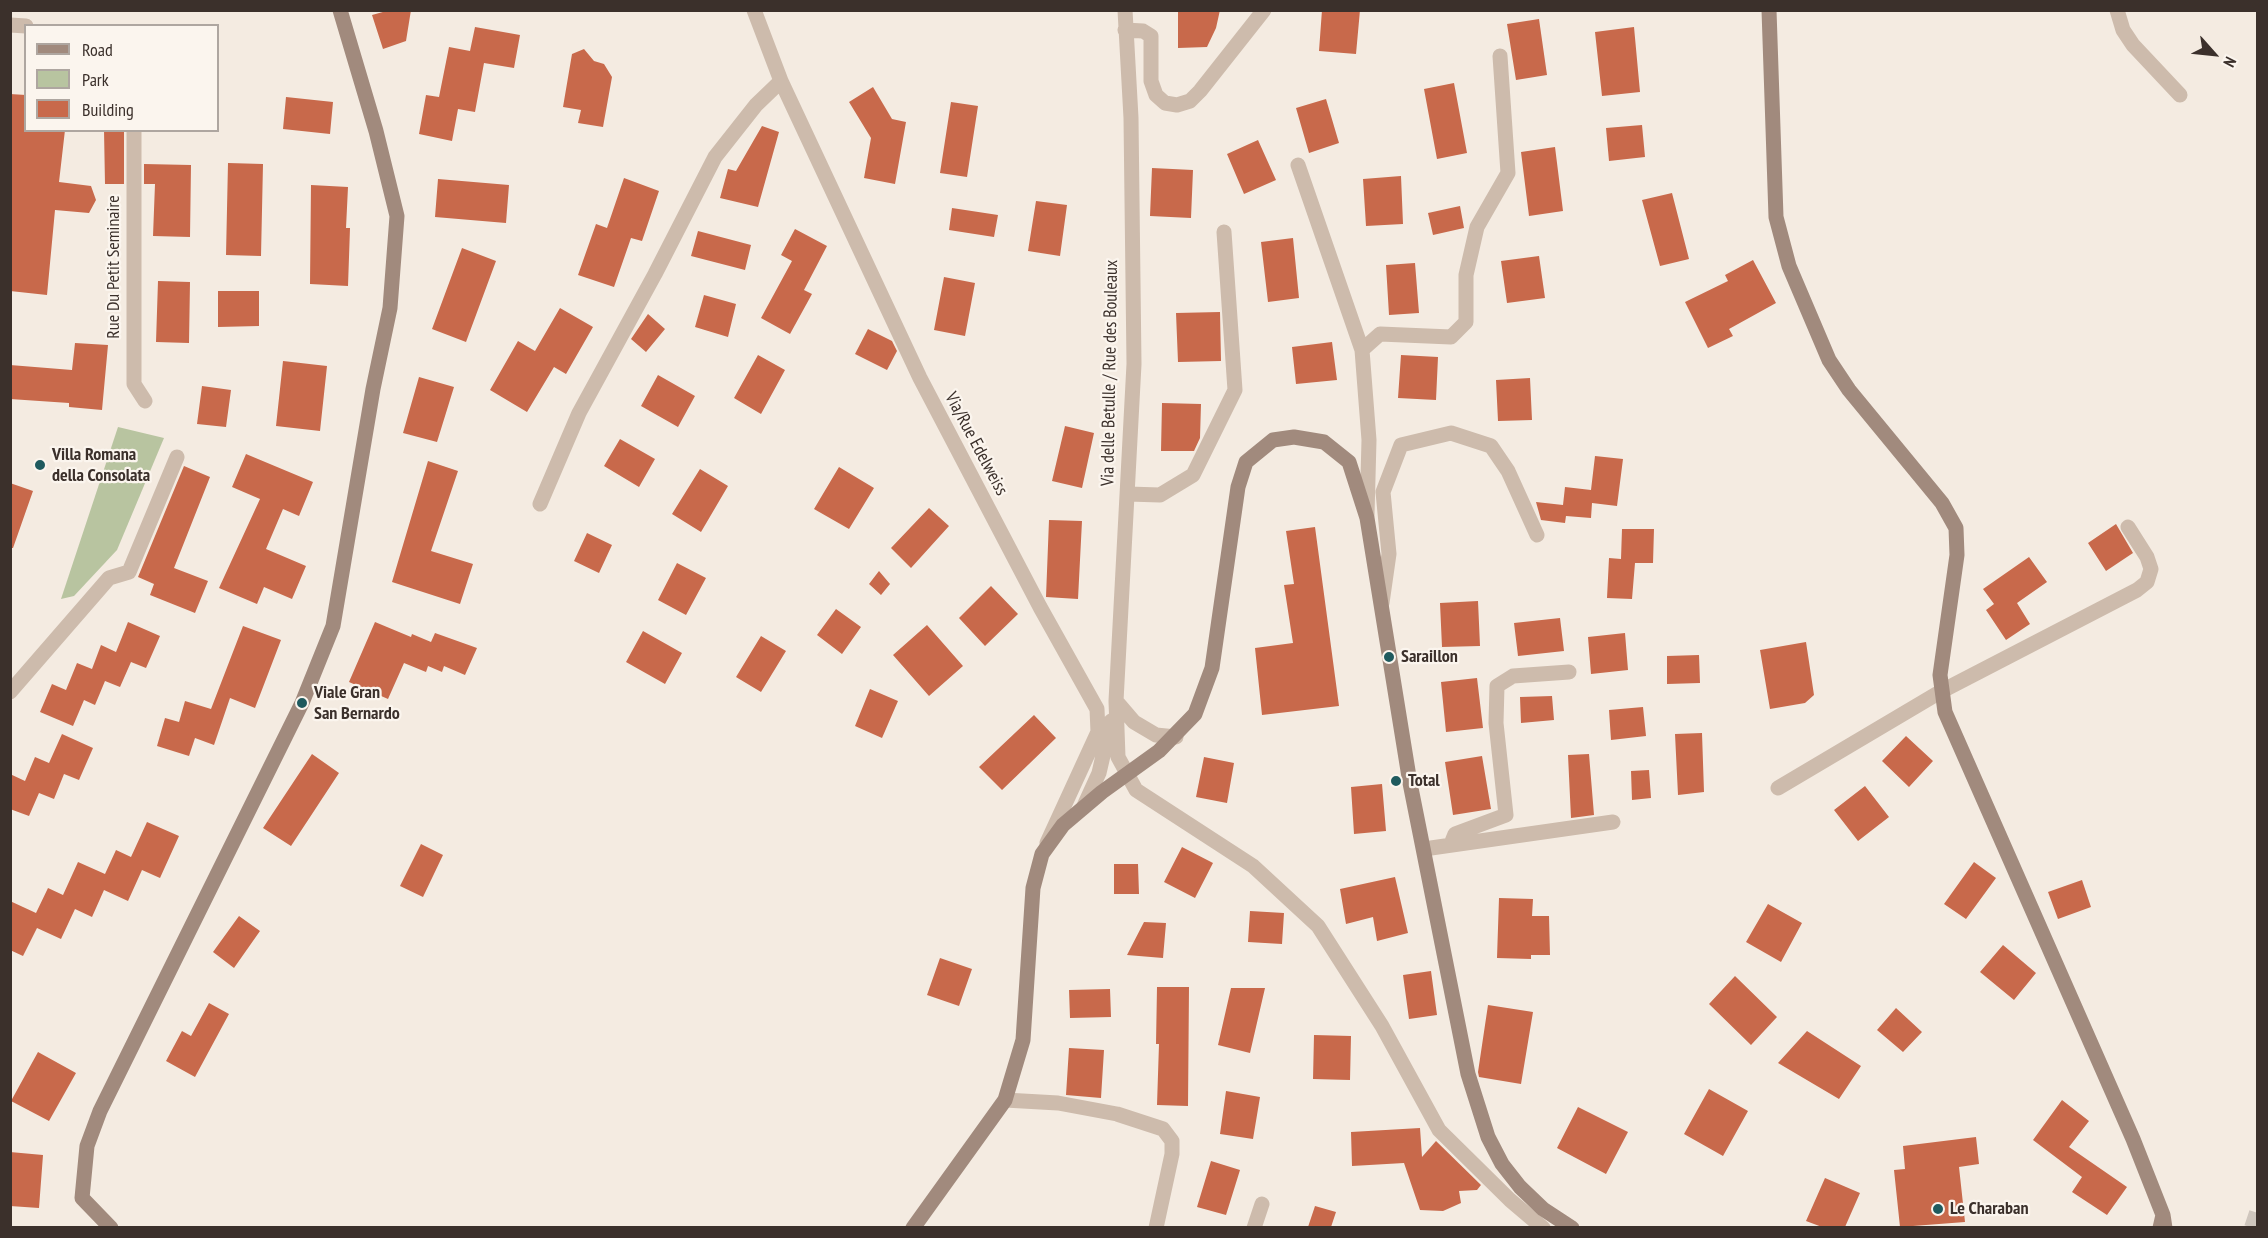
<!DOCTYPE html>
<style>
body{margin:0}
#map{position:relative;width:2268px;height:1238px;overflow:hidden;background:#f4ebe1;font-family:"PT Sans Narrow",sans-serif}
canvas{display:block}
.frame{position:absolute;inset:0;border:12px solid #3b302b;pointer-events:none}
.legend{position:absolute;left:24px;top:24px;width:195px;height:108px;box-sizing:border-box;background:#fbf5ee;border:2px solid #aea6a0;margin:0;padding:8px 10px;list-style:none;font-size:18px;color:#3b302b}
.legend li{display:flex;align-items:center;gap:12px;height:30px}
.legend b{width:30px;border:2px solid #aea6a0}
.north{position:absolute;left:2184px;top:24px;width:60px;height:60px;-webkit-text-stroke:4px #fbf5ee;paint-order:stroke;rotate:117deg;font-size:16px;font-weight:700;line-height:24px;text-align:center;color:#3b302b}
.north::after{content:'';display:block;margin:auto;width:21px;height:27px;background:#3b302b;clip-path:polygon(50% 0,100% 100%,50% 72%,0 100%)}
</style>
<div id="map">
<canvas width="2268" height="1238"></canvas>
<div class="frame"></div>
<ul class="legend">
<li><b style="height:8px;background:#a18a7d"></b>Road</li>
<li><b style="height:16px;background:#b8c4a0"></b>Park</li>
<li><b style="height:16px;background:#c8694b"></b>Building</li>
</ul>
<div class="north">N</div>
</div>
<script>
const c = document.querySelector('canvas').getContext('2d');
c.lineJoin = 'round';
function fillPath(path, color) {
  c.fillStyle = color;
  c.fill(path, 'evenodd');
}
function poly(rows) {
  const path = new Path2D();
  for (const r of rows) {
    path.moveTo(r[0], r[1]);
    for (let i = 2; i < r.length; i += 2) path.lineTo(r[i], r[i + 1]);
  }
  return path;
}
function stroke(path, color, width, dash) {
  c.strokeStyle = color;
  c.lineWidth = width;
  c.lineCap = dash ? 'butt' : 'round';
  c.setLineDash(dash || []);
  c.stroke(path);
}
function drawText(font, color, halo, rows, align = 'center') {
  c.font = font + ' "PT Sans Narrow",sans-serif';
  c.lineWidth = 4.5;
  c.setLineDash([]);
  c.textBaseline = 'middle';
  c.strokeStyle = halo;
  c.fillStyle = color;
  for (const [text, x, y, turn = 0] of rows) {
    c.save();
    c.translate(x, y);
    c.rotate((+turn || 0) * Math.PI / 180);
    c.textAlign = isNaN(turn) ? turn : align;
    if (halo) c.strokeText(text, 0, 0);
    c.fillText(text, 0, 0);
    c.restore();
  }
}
fillPath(poly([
 [118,427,164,438,117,550,74,596,61,599]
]), '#b8c4a0');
fillPath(poly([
 [390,10,411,10,406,41,383,49,372,15],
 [1178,10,1220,10,1216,28,1207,47,1178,48],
 [1322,10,1360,10,1356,54,1319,51],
 [1539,19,1547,75,1516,80,1507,24],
 [475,27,520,35,514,68,484,63,475,112,458,109,452,141,419,134,426,95,439,97,449,47,470,51],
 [1634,27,1640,92,1602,96,1595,32],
 [584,49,594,61,604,64,612,77,603,127,578,123,581,110,563,107,572,54],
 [1454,83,1467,153,1437,159,1424,89],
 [873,87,892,119,906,122,895,184,864,178,871,138,849,102],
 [10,94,26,95,26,130,65,130,59,182,91,186,96,200,89,213,55,210,47,295,10,291],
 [286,97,333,102,330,134,283,129],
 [1326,99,1339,143,1309,153,1296,108],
 [951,102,978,106,967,177,940,173],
 [1642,125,1645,157,1609,161,1606,128],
 [762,126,779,132,758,207,720,198,728,169,736,171],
 [104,130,124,130,124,184,105,184],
 [1258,140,1276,180,1244,194,1227,154],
 [1555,147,1563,211,1529,216,1521,152],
 [228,163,263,164,261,256,226,255],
 [144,164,191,165,190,237,153,236,155,184,144,184],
 [1152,168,1193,170,1191,218,1150,216],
 [1401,176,1403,224,1366,226,1363,179],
 [624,178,659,191,642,241,631,238,614,287,578,275,596,224,607,228],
 [438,179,509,185,506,223,435,217],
 [311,185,348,187,346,228,350,228,348,286,310,284],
 [1672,193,1689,259,1660,266,1642,200],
 [1036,201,1067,205,1060,256,1028,251],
 [1460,206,1464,228,1433,235,1428,213],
 [952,208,998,215,994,237,949,230],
 [795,229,827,246,804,290,812,294,790,334,761,318,792,261,781,255],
 [698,231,751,245,745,270,691,256],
 [1293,238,1299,298,1268,302,1261,242],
 [462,248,496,261,466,342,432,329],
 [1539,256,1545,298,1507,303,1501,261],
 [1753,260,1776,303,1729,329,1733,336,1708,348,1685,302,1728,281,1725,275],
 [1415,263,1419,313,1389,315,1386,265],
 [944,277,975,283,965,336,934,330],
 [158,281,190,282,189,343,156,342],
 [218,291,259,291,259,326,218,327],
 [704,295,736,304,728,337,695,327],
 [560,308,593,327,566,374,554,367,527,412,490,390,518,341,535,351],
 [1220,312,1221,361,1178,362,1176,313],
 [648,314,665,329,646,352,631,339],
 [868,329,892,341,897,351,887,370,855,354],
 [1332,342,1337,380,1296,384,1292,347],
 [75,343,108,345,102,410,69,407,69,403,10,399,10,365,72,370],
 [758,355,785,370,761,414,734,398],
 [1401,355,1438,357,1436,400,1398,398],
 [283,361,327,366,320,431,276,426],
 [658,375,695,396,678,427,641,406],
 [419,377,454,387,437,442,403,433],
 [1530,378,1532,420,1498,421,1496,380],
 [202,386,231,390,226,427,197,424],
 [1162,403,1201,404,1200,438,1194,451,1161,451],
 [1065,426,1094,433,1082,488,1052,481],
 [620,439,655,459,639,487,604,466],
 [246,454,313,482,299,516,283,509,266,549,306,566,292,599,264,587,257,604,219,588,260,499,232,487],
 [1595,456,1623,459,1617,506,1592,503,1591,518,1566,516,1565,523,1541,520,1536,502,1563,505,1565,487,1591,490],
 [428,461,458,471,431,551,473,564,460,604,392,582],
 [184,466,210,477,174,568,208,581,195,613,150,595,154,584,138,577],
 [839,467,874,488,849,529,814,509],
 [700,469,728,486,701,532,672,514],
 [10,483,33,491,13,548,10,548],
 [929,508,949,526,911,568,891,548],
 [1049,520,1082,521,1078,599,1046,597],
 [2116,524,2133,553,2106,571,2088,543],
 [1315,527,1339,706,1262,715,1255,648,1293,643,1284,585,1294,584,1286,531],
 [1622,529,1654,529,1653,563,1635,563,1632,599,1607,598,1609,558,1621,559],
 [587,533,612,545,599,573,574,561],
 [2029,557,2047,582,2017,603,2030,624,2006,640,1986,610,1994,604,1983,589],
 [677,563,706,578,686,615,658,600],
 [879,571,890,584,881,595,869,584],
 [991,586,1018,614,985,646,959,618],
 [1478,601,1480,646,1442,647,1440,603],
 [836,609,861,627,842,654,817,635],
 [1560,618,1564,651,1518,656,1514,623],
 [128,622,160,636,146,668,131,662,120,687,105,681,95,705,84,700,73,726,40,712,52,684,66,690,77,663,92,669,101,645,116,652],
 [375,622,411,637,412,634,431,642,435,633,477,648,465,675,444,666,442,672,428,666,426,672,404,663,388,699,349,682],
 [927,625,963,666,929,696,893,655],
 [243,626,281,640,255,708,230,698,214,745,195,738,189,756,157,746,165,718,179,722,185,701,211,709],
 [643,631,682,653,665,684,626,662],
 [1625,633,1628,670,1591,674,1588,637],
 [761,636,786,651,761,692,736,677],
 [1806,642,1814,695,1805,703,1770,709,1760,650],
 [1699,655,1700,683,1667,684,1667,656],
 [1477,678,1483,728,1446,732,1441,682],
 [870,689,898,701,882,738,855,726],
 [1552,696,1554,720,1521,723,1520,697],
 [1643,707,1646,736,1611,740,1609,710],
 [1034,715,1056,738,1002,790,979,767],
 [1702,733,1704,792,1678,795,1675,734],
 [62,734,93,748,79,780,64,774,54,799,39,793,29,816,10,809,10,774,25,781,35,757,49,763],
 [1906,736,1933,761,1909,787,1882,761],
 [312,754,339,773,291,846,263,828],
 [1589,754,1594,815,1571,818,1568,755],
 [1482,756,1491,809,1453,815,1445,762],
 [1204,757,1234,763,1227,803,1196,797],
 [1649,770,1651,798,1632,800,1631,771],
 [1382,784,1386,831,1354,834,1351,787],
 [1865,786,1889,817,1858,841,1834,810],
 [147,822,179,836,160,878,142,870,128,901,104,890,92,917,75,909,61,939,37,928,23,956,10,950,10,901,36,913,48,888,63,895,78,862,105,874,116,850,131,857],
 [421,844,443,855,423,897,400,886],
 [1182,847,1213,863,1195,898,1164,882],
 [1974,862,1996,878,1966,919,1944,904],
 [1114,864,1138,864,1139,894,1114,894],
 [1395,877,1408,933,1377,941,1373,917,1346,924,1340,889],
 [2082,880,2091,907,2058,919,2048,892],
 [1499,898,1533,899,1532,916,1549,916,1550,955,1531,955,1531,959,1497,958],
 [1768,904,1802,923,1781,962,1746,942],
 [1250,911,1284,913,1282,944,1248,942],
 [239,916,260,931,234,968,213,952],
 [1144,922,1166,923,1163,958,1127,955],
 [2003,945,2036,973,2014,1000,1980,972],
 [940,958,972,969,959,1006,927,995],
 [1431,971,1437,1015,1409,1019,1403,975],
 [1735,976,1777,1017,1751,1045,1709,1004],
 [1157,987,1189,987,1188,1106,1157,1105,1159,1044,1156,1044],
 [1231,988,1265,988,1250,1053,1218,1045],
 [1110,989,1111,1017,1070,1018,1069,990],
 [209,1003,229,1014,195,1077,166,1061,182,1031,191,1036],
 [1488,1005,1533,1012,1521,1084,1479,1077,1478,1072],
 [1896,1008,1922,1032,1903,1052,1877,1030],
 [1807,1031,1861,1066,1839,1099,1778,1063],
 [1314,1035,1351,1036,1350,1080,1313,1079],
 [1069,1048,1104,1050,1101,1098,1066,1095],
 [38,1052,76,1073,49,1121,11,1101],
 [1709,1089,1748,1111,1723,1156,1684,1134],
 [1226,1091,1260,1097,1253,1139,1220,1134],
 [2062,1100,2089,1121,2069,1147,2127,1187,2107,1215,2072,1192,2082,1177,2033,1140],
 [1578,1107,1628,1132,1606,1174,1557,1148],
 [1420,1128,1422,1157,1436,1141,1481,1185,1477,1190,1459,1191,1461,1203,1443,1211,1420,1210,1404,1163,1352,1166,1351,1132],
 [1976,1137,1979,1164,1959,1167,1965,1222,1900,1227,1894,1170,1905,1169,1903,1146],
 [10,1152,43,1155,39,1208,10,1206],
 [1211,1161,1240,1170,1226,1215,1197,1207],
 [1825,1178,1860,1193,1845,1227,1822,1227,1806,1221],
 [1315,1206,1336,1212,1331,1227,1308,1227]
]), '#c8694b');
stroke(poly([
 [2253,1228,2258,1213]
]), '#cfc6bd', 18, [18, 9]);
stroke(poly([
 [754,10,781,81,920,378,1040,607,1097,709,1098,732,1047,843],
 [1125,10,1131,118,1134,364,1116,701,1118,757,1136,790,1253,866,1318,926,1382,1026,1439,1130,1510,1200,1543,1228],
 [2117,10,2123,30,2133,45,2180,95],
 [10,25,26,26],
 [1125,30,1143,31,1151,36,1151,81,1156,95,1165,103,1177,105,1190,101,1200,91,1264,10],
 [134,130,134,384,145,401],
 [1298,165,1362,350,1369,440,1367,515],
 [1362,350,1380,334,1451,337,1466,322,1466,275,1477,227,1508,173,1500,56],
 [1128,494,1160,495,1193,475,1235,390,1224,232],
 [540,504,579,413,655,274,715,157,756,105,781,81],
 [1382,603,1389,554,1383,492,1401,445,1451,433,1491,446,1508,471,1537,535],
 [10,692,109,578,129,572,177,457],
 [1116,701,1134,722,1156,735,1176,737],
 [1778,788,1940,692,2137,590,2147,582,2151,569,2147,557,2128,527],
 [1083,808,1099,773,1111,721],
 [1451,844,1455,834,1506,815,1496,723,1497,686,1513,676,1569,672],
 [1424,849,1613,822],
 [1005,1100,1058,1103,1117,1114,1163,1129,1172,1141,1172,1154,1156,1228],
 [1254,1228,1262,1204]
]), '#cdbbac', 15);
stroke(poly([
 [1769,10,1776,217,1789,266,1829,360,1849,390,1942,503,1956,528,1957,555,1940,675,1945,712,2133,1139,2163,1215],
 [111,1228,82,1198,87,1146,100,1111,302,703,333,626,373,389,390,308,397,216,376,131,340,10],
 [913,1228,1005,1100,1023,1040,1033,888,1042,854,1063,825,1102,792,1159,751,1195,714,1212,668,1238,487,1246,462,1273,440,1294,437,1324,442,1349,462,1367,518,1410,783,1468,1074,1488,1137,1502,1164,1520,1187,1543,1209,1572,1228],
 [2160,1228,2163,1215,2165,1228]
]), '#a18a7d', 15);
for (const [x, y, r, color] of [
 [40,465,6,"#1f5a5e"],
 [1389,657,6,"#1f5a5e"],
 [302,703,6,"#1f5a5e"],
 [1396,781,6,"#1f5a5e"],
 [1938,1209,6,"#1f5a5e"]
]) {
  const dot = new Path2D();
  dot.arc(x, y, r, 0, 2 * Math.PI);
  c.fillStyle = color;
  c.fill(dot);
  stroke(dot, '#fbf5ee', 2);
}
drawText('18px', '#3b302b', '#fbf5ee', [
 ["Rue Du Petit Seminaire",114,267,-90],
 ["Via delle Betulle / Rue des Bouleaux",1110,373,-89],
 ["Via/Rue Edelweiss",976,444,62]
]);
drawText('bold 18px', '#3b302b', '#fbf5ee', [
 ["Villa Romana",52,455],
 ["della Consolata",52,476],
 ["Saraillon",1401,657],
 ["Viale Gran",314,693],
 ["San Bernardo",314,714],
 ["Total",1408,781],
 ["Le Charaban",1950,1209]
], 'left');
</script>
